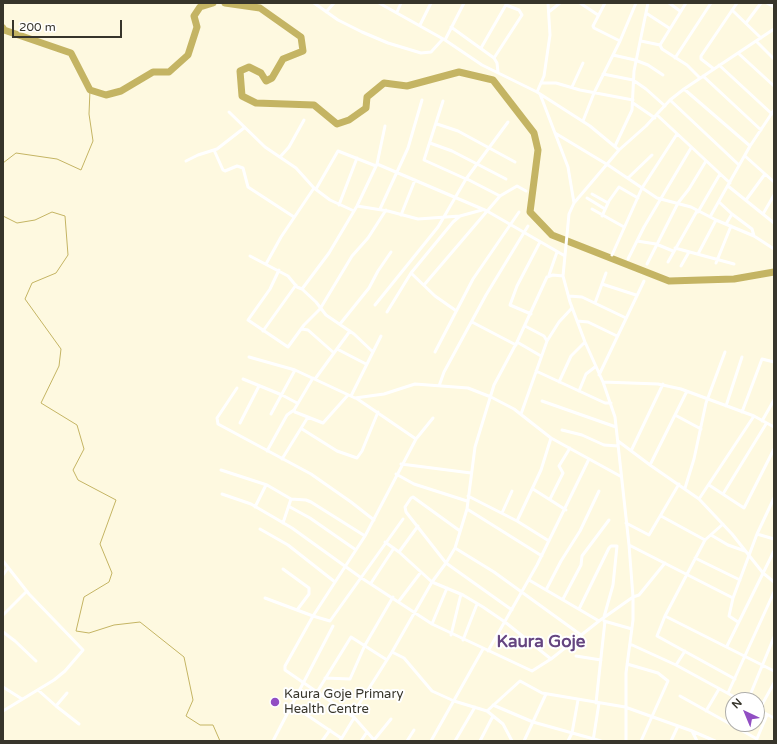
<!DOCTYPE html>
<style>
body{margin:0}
#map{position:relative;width:777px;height:744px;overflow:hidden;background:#fef9e0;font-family:"Varela Round",sans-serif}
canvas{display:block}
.frame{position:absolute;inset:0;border:4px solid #37352b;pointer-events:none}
.north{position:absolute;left:725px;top:692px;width:40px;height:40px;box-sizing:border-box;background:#fff;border:1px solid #afaeaa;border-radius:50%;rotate:316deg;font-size:11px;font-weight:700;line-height:16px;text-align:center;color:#37352b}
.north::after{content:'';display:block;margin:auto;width:14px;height:18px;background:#914ec3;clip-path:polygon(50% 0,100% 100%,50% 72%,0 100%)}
.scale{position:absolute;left:12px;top:20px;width:110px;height:18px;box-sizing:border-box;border:2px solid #37352b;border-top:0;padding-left:5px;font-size:12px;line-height:14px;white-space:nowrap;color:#37352b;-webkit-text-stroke:3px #fff;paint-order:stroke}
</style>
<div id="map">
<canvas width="777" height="744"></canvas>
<div class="frame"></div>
<div class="north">N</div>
<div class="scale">200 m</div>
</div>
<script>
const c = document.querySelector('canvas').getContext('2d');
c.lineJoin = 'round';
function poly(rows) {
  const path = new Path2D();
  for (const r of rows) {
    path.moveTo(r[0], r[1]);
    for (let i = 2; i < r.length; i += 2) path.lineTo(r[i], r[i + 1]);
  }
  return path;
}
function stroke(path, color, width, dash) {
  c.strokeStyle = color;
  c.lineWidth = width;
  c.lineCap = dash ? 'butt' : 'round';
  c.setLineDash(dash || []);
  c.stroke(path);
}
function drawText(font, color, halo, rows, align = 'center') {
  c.font = font + ' "Varela Round",sans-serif';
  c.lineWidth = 4;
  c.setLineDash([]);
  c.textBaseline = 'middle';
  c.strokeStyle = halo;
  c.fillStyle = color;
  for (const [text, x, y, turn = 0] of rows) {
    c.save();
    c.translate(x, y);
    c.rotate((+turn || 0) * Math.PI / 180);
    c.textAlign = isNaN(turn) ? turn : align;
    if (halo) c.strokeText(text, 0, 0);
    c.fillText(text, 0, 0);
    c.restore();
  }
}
stroke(poly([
 [3,163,16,153,57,159,81,170,93,141,89,114,90,90],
 [3,216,17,223,35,220,52,212,65,216,68,255,56,273,32,283,25,299,61,349,59,366,41,403,77,425,84,449,73,470,78,480,116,500,100,544,112,573,109,582,84,597,76,631,89,633,114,625,140,622,184,657,193,700,186,716,200,725,213,725,220,741]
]), '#c4b463', 1);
stroke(poly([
 [225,3,260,8,301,37,303,51,283,59,272,78,266,81,261,73,249,67,240,71,242,96,256,103,314,105,337,124,349,120,366,108,367,97,384,83,407,86,459,72,493,80,534,133,538,150,530,212,552,235,669,281,734,279,774,272],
 [3,28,4,30,71,53,90,90,106,95,121,91,153,72,169,72,188,55,197,27,194,16,200,7,213,3]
]), '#c4b463', 7);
stroke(poly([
 [314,3,338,20,362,32,388,43,421,53,431,52,442,40],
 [379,3,445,40,482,65,537,92,590,126,619,150],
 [580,3,598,15],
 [605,3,593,26,594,28,620,41],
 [669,3,680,11],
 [767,3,774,7],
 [732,10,761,38],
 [550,11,560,3],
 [326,12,334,3],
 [397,12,401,3],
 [646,13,669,28],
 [746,23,761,3],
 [420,25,431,3],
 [451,27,494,58,497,63,498,72],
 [445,40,464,3],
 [641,41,660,45,662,49,687,65,700,78],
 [756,41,774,59],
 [660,45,686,3],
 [481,48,507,3],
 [738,53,774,86],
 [613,55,635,60,648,65,663,75],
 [494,58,522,15,519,10,506,5],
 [675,58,711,3],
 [719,65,772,114],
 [714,69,701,59,701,56,737,3],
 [603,74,633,80,646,89,665,106],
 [703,76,761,130],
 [541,83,556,83,580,90,633,100],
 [572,87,583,63],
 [684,89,750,146],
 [537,92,544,76,550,35,548,3],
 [540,94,568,167,574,203],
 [670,100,739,165],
 [443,101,424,160,466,179],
 [633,103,655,118],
 [229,112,265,147,296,168,314,188,330,200,354,211],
 [657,115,730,183],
 [583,121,594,93,620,41,636,3],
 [437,124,458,131,515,162],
 [555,133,608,165,657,198,691,207,716,220,754,236,774,249],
 [430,143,452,151,506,179],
 [615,146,632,110,634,71,648,3],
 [214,150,223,170,225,171,237,166,243,168,248,187,294,217],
 [745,156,774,182],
 [280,157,289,147,304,120],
 [186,161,198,155,217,149,244,128],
 [377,164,487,211,565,256],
 [628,178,652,155],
 [467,179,500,196],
 [728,186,774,223],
 [316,189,338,151,376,166],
 [592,194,608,203],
 [587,198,605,209],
 [746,200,765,174],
 [719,202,732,214,726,224],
 [339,205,357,158],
 [357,206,388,211,418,219,460,216],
 [380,209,408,148,422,100],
 [592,209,624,227],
 [698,212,720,174],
 [732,214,752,229,754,236],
 [763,214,774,195],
 [401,215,415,180],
 [602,216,609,201,619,187,638,198],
 [710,217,750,146,774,110],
 [637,241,656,244,673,251],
 [675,248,734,264],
 [698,254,716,220],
 [612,255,642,188,677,134],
 [250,256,288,276,297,287,302,289,316,302,326,315,354,334,373,352],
 [628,259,644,227,691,148],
 [668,262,697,211],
 [716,263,731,226],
 [266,264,281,237,314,188],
 [647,264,678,203,689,189,706,161],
 [681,266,689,252],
 [279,270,270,289,248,320,288,347,304,325,320,309,352,256,368,238,386,210],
 [411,273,435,296,455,310],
 [549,275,557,252],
 [602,284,636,295],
 [424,285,500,196,517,186,526,191],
 [302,289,329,253,357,206,377,164,385,126],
 [569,296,582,297,626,318],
 [595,303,606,273],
 [375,305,438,227,466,179,508,122],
 [387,312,411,273,453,222,460,216,482,210],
 [531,314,510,305,517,286,540,242],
 [577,321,588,322,617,336],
 [472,322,516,345],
 [340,324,369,288,378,271,391,252],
 [525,326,544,336,547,341],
 [302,329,308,330,334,353],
 [263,331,296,285],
 [517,342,541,356],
 [337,349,366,364],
 [435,352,473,279,519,212],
 [249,357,295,370,355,398,384,394,415,384,468,388,491,397,514,409,551,438,620,476],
 [536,371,605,403,611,403],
 [599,375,644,281],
 [243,379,282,395,297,403],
 [315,379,350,331],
 [559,382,571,356,585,342],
 [603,382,658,384,681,389,754,416,774,427],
 [439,386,444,372,486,295,528,226],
 [237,388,217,418,218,424,311,474,351,502,374,520],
 [579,391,586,374,595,367],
 [351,396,381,336],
 [356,398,416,439],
 [542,401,616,427],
 [726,406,742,357],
 [294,410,295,412,323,423,348,395],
 [742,412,762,359,774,362],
 [271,414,295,370],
 [521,414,547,341,559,322,572,308],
 [675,415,701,429],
 [762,421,774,400],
 [240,423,259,386],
 [302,429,337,451,357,458,362,451,378,412],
 [562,430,582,435,604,445,618,446],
 [618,441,650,465,699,499,732,534,763,573,774,582],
 [267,451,287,415,294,410,313,378],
 [631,451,663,384],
 [282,459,308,417],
 [401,464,471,473],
 [650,465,687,391],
 [221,470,267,485,291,499,306,500,311,502,365,536],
 [396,474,414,484,467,501],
 [709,485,744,508,774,449],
 [685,488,694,459,706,403,725,352],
 [533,489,566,510],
 [222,494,251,504,292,528,360,577,432,624,532,671,551,659,599,621,633,597,639,595,665,563],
 [723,494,766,424],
 [468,496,517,521,549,541],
 [550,499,563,473,559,466,570,448],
 [699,499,754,416],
 [255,507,266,485],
 [290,507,310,518,356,550],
 [467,509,542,556],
 [502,513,512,491],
 [661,516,705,540],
 [517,521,541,470,551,438],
 [283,523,291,499],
 [626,523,649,535,679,484],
 [723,524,705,540,665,616,657,636,735,679],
 [260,529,288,545,335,582],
 [460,531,413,497,411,498,405,507,406,512,446,563,512,610],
 [757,534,774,539],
 [711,535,728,545,745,551],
 [385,542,399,552,432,582,463,595,483,607,505,622,551,659],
 [629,545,733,598],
 [455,548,494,572,581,635],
 [399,552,418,526],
 [695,558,740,580],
 [3,561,29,594,83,650,65,671,54,680,3,711],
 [283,569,309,588,309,594,297,610],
 [3,575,8,568],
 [529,580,599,621],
 [371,583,394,548],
 [546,590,561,561,580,531,599,491],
 [265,598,313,616,330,621,403,519],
 [563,599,581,565,582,556,609,520],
 [399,601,421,572],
 [579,609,609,548,611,546,617,546,613,585,604,617],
 [3,615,27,591],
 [665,616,774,671],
 [604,621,632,629],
 [738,622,729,616,733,598,757,534,774,498],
 [432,624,447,588],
 [3,632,15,641,36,661],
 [451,635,461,594],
 [463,640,477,604],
 [630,644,676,665,740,700],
 [727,646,774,551],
 [488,651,537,565,589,459],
 [392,652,404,658,432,691,454,701,487,711,503,724,512,741],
 [576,656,601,660],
 [627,664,658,673,668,681,641,741],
 [676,665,685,651],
 [325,678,350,679,365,645,393,597],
 [3,687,22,699],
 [38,690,56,706,67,693],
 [317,692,351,637,387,660],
 [728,693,774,592],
 [680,696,757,739],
 [748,700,774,637],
 [596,703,605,621],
 [292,705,341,738],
 [493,705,533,722,601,741],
 [56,706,79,724],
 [757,709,774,718],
 [759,710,774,683],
 [487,711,520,681,542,693,625,707,692,731,715,741],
 [706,711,719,689],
 [352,716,285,670,285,666,313,616,365,536,416,439,433,418],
 [692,731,697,741],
 [374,740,391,719],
 [273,741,333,626],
 [322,741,330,730],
 [340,741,354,718],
 [361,741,367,732],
 [375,741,352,715,392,652,432,582,446,563,455,548,467,509,475,447,494,385,517,342,547,277,553,275,563,276],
 [407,741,414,730],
 [431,741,483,649],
 [455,741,475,707],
 [480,741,493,716],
 [524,741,546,694],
 [568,741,572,733,578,700],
 [593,741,599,703],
 [626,741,626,673,633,620,633,597,629,545,615,417,603,382,585,342,570,302,563,276,569,214,574,203,619,150,646,126,670,100,684,89,774,29],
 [671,741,678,726],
 [756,741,767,715]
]), '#fff', 3);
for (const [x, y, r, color] of [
 [275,702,5,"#914ec3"]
]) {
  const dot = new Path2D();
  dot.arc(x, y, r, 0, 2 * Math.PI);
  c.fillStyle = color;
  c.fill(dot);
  stroke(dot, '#fff', 1.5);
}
drawText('13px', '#37352b', '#fff', [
 ["Kaura Goje Primary",284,695],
 ["Health Centre",284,710]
], 'left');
drawText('bold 17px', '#654580', '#fff', [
 ["Kaura Goje",541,643]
]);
</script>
